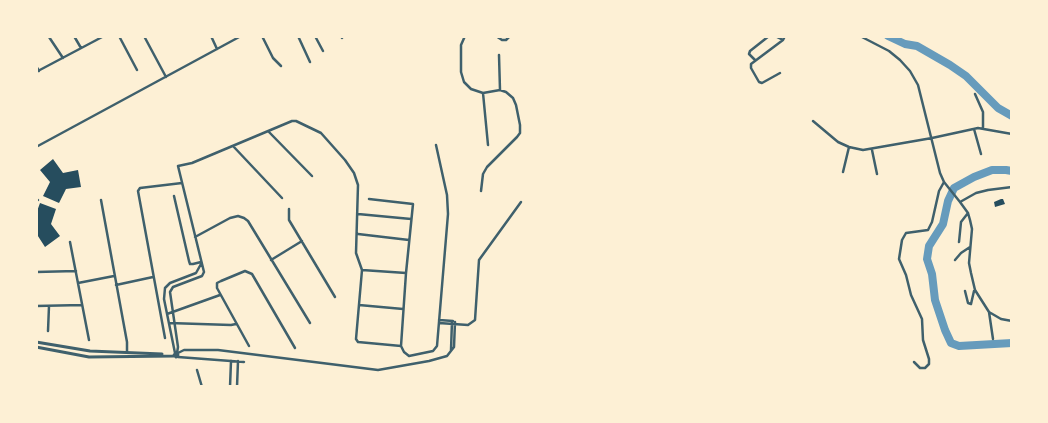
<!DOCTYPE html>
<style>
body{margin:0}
#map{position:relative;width:1048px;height:423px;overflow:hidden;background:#fdf0d5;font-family:"Sofia Sans Condensed",sans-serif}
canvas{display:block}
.frame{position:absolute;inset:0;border:38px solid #fdf0d5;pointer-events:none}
</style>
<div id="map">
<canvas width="1048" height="423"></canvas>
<div class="frame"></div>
</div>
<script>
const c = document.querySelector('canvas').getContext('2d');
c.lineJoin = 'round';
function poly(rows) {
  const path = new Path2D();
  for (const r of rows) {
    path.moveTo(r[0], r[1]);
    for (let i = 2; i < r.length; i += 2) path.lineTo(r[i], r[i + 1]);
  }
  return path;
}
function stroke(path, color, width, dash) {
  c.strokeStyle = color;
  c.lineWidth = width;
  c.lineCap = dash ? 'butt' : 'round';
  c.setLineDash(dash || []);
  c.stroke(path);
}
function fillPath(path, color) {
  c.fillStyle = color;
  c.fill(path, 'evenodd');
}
stroke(poly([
 [888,36,905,44,917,46,950,65,966,76,998,108,1012,116],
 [1012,171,1006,170,992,170,974,177,954,188,948,201,943,224,929,246,927,259,932,274,935,300,945,330,951,343,959,346,1012,343]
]), '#669bbc', 8);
fillPath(poly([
 [53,159,63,173,78,170,81,187,66,189,59,203,43,196,50,182,40,170],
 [1001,199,1003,199,1005,204,995,207,994,202],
 [40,203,56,209,51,224,60,236,45,247,36,233,36,214]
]), '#264d5e');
stroke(poly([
 [74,36,81,48],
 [119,36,137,70],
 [144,36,166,77],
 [211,36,217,49],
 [262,36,273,58,281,66],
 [298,36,310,62],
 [315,36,323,51],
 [341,36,342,38],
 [465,36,461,45,461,72,464,82,471,89,483,93,500,90,506,92,513,98,516,105,520,125,520,133,517,137,487,167,483,174,481,191],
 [496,36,502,40,506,40,510,36],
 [775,36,783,40],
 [860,36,889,51,900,60,910,71,918,85,940,173,944,182,960,202,968,213,970,220,972,229,969,263,971,273,975,290,989,312,993,339],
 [49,37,63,58],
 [499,55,500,90],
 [755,60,749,54,750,51,769,36],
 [36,66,39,71],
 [36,72,104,36],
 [780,73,762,83,759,82,751,68,751,64,783,40,785,36],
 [483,93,488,145],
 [975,94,983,112,983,128],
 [813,121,838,142,849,147,863,150,932,138,978,128,1012,134],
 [974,129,981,154],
 [268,131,312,176],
 [233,146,282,198],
 [36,147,241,36],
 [872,150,877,174],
 [843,172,849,147],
 [174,196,189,261,190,264,193,264,201,262],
 [36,199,38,200],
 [369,199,413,204,406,273,401,346,404,352,409,356,433,351,437,346,448,214,447,195,436,145],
 [101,200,127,342,127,352],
 [960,202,976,193,988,190,1012,187],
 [289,209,289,220,335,297],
 [358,214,411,219],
 [358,234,409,240],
 [195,237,230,218,238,216,244,218,248,221,310,323],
 [70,242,89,340],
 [959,242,961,222,968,213],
 [271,260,302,241],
 [955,260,961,253,970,247],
 [362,270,406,273],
 [36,272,76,271],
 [78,283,114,276],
 [116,285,153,277],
 [965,291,968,303,971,304,974,291],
 [359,305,403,309],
 [36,306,82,305],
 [989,312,1001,319,1012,321],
 [167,314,220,295],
 [439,320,453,321],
 [169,323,231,325,236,324],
 [439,323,468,325,475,320,479,260,521,202],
 [48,331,49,306],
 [165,338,138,191,140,188,182,183],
 [249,346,217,288,217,283,221,281,245,271,252,274,295,348],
 [451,350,452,321],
 [175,353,164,299,165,288,170,283,196,273,201,264],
 [177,353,178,347,170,292,173,287,202,276,204,272,178,166,192,163,292,121,296,121,321,133,345,160,354,173,358,185,356,253,362,270,356,339,358,342,401,346],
 [178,353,184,350,218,350,378,370,429,361,447,356,454,347,455,322],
 [178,357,244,362],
 [914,362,920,368,925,368,929,364,929,359,923,340,922,319,911,295,906,275,899,259,902,240,906,233,928,230,932,222,939,191,944,182],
 [197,370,202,387],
 [230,387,231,361],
 [237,387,238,361]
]), '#3f606c', 2.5);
stroke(poly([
 [36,342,90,351,162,354],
 [36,347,89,357,174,356],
 [176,353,178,355,176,357,174,355,176,353]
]), '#3f606c', 3);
</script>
